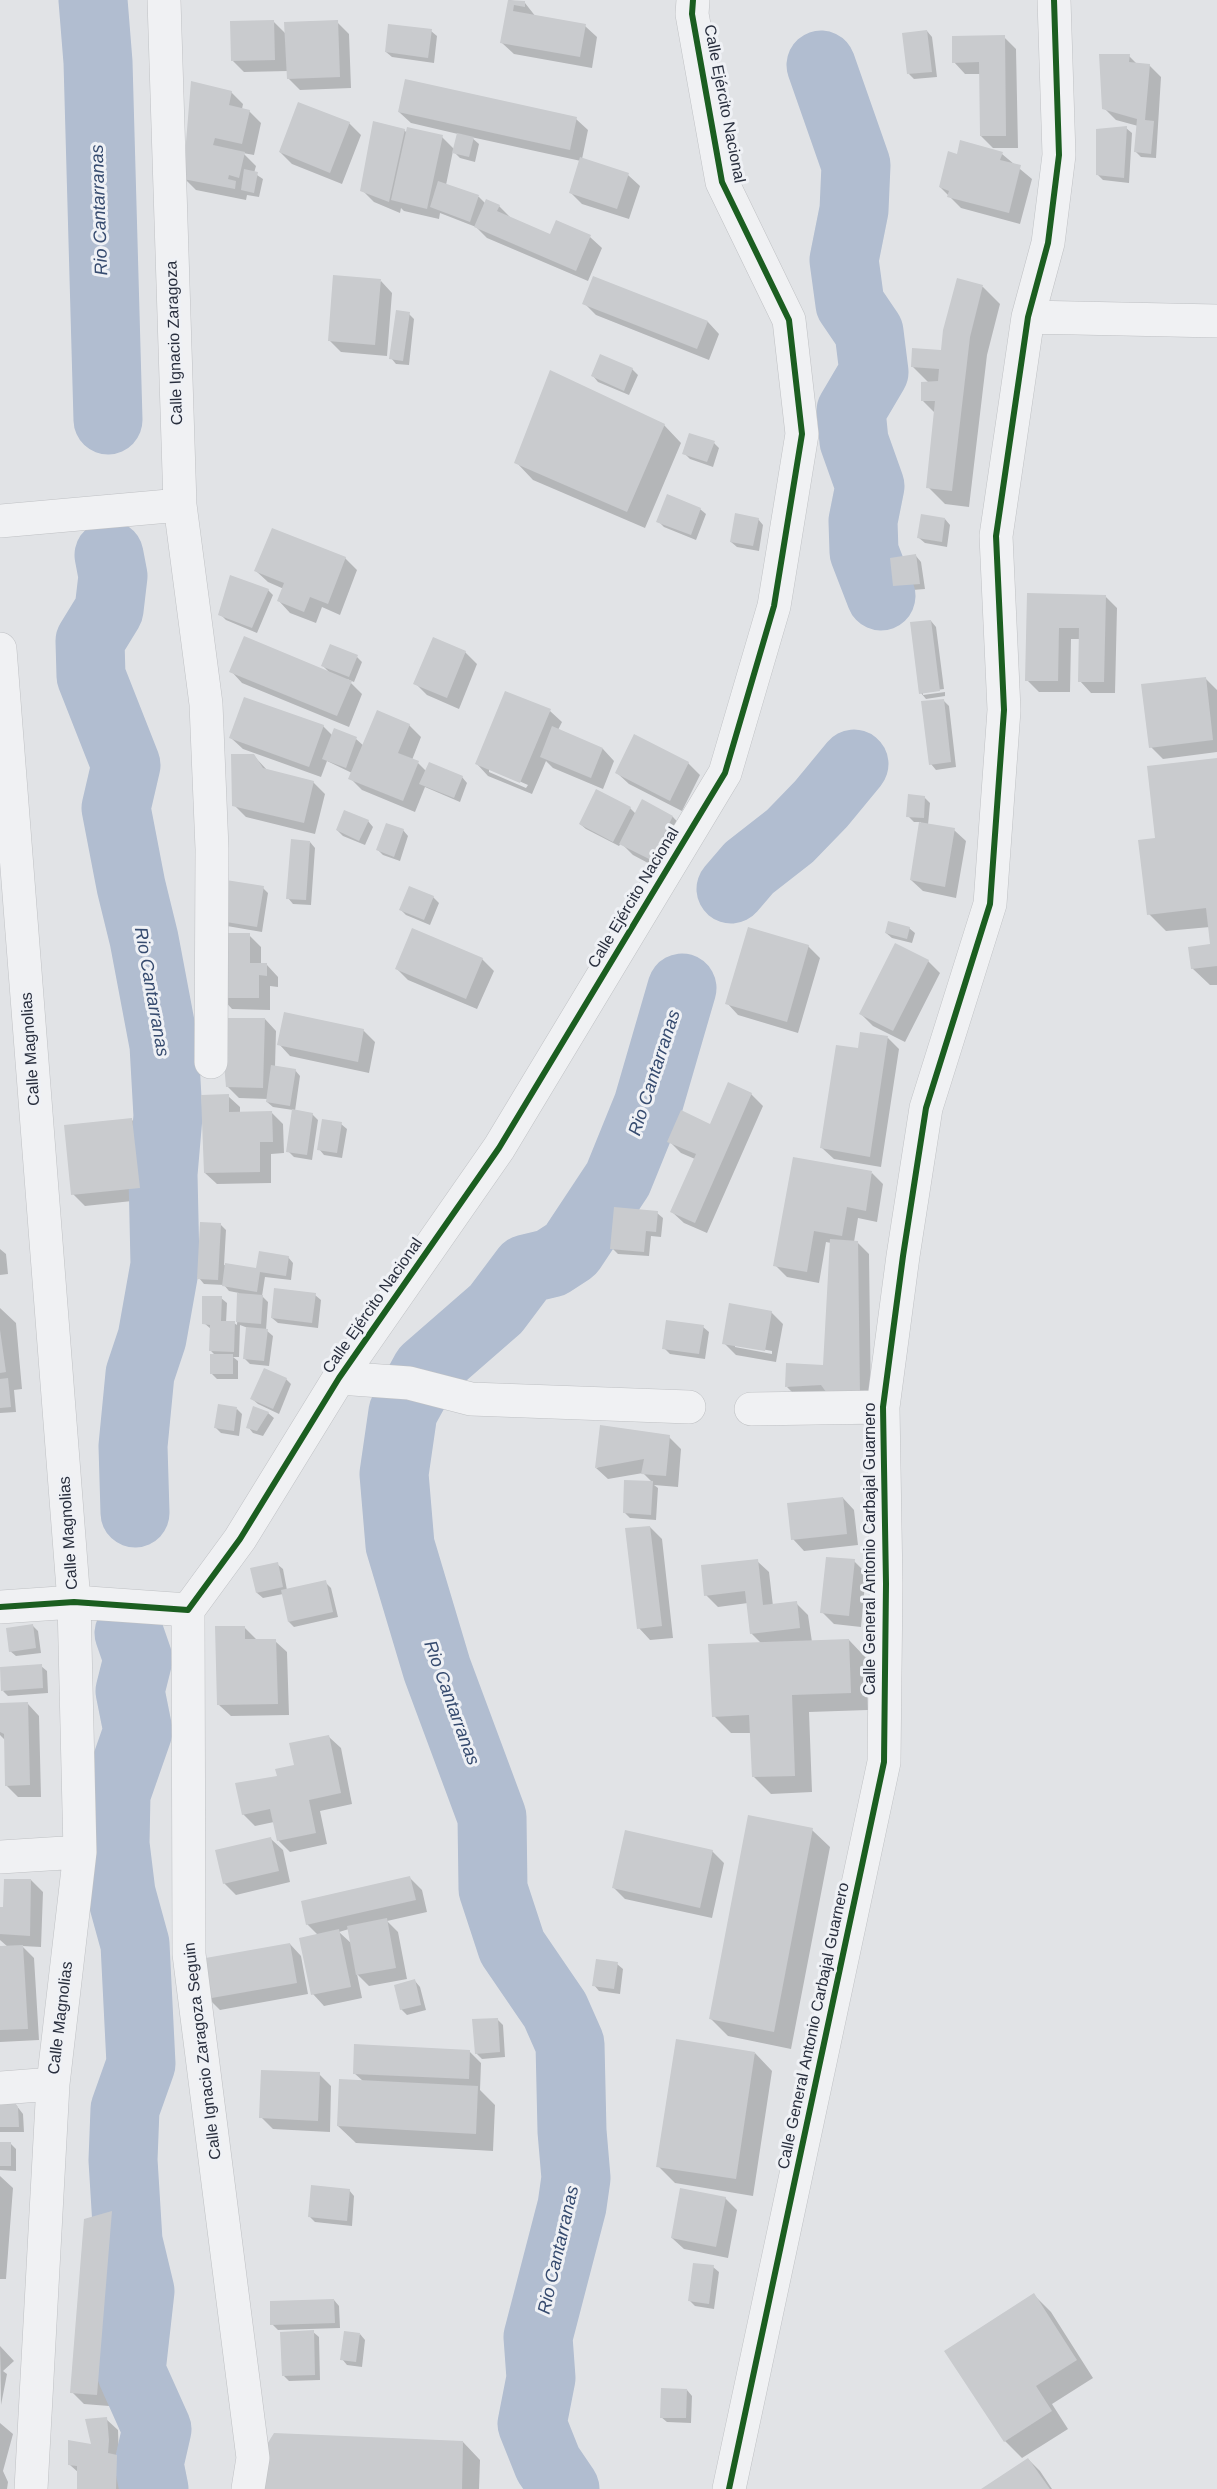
<!DOCTYPE html>
<meta charset="utf-8">
<style>
body{margin:0}
canvas{display:block;background:#e1e3e6}
</style>
<canvas width="1217" height="2489"></canvas>
<script>
const c = document.querySelector('canvas').getContext('2d');
c.lineJoin = 'round';
function fillPath(path, color) {
  c.fillStyle = color;
  c.fill(path, 'evenodd');
}
function poly(rows) {
  const path = new Path2D();
  for (const r of rows) {
    path.moveTo(r[0], r[1]);
    for (let i = 2; i < r.length; i += 2) path.lineTo(r[i], r[i + 1]);
  }
  return path;
}
function stroke(path, color, width, dash) {
  c.strokeStyle = color;
  c.lineWidth = width;
  c.lineCap = dash ? 'butt' : 'round';
  c.setLineDash(dash || []);
  c.stroke(path);
}
function drawText(font, color, halo, rows, align = 'center') {
  c.font = font + ' Helvetica,sans-serif';
  c.lineWidth = 6;
  c.setLineDash([]);
  c.textBaseline = 'middle';
  c.strokeStyle = halo;
  c.fillStyle = color;
  for (const [text, x, y, turn = 0] of rows) {
    c.save();
    c.translate(x, y);
    c.rotate((+turn || 0) * Math.PI / 180);
    c.textAlign = isNaN(turn) ? turn : align;
    if (halo) c.strokeText(text, 0, 0);
    c.fillText(text, 0, 0);
    c.restore();
  }
}
fillPath(poly([
 [509,0,525,3,536,17,585,26,597,37,592,68,514,54,502,43],
 [273,21,286,34,337,22,349,34,351,88,300,90,288,78,288,71,244,72,232,60],
 [431,31,437,36,434,63,392,57,386,52],
 [927,31,932,37,937,77,914,79,909,74],
 [1004,37,1016,49,1018,148,993,148,981,136,981,74,965,74,954,62],
 [1129,56,1137,64,1149,65,1161,77,1156,158,1141,157,1135,151,1138,126,1116,120,1104,108],
 [231,92,243,104,242,109,249,111,261,123,254,155,243,153,256,166,254,173,263,179,259,197,247,195,246,200,196,190,184,178],
 [399,112,576,119,588,130,582,159,628,175,640,186,629,219,582,204,570,192,581,161,471,137,479,144,475,162,460,158,453,151,446,185,479,197,485,203,499,206,511,218,551,236,590,237,602,248,588,281,487,238,476,227,440,213,439,219,404,211,401,208,400,213,374,202,362,190,404,130,407,133,442,137,455,150,458,134,411,123],
 [349,123,361,135,342,184,292,164,280,152],
 [1126,128,1132,133,1129,183,1103,180,1097,174],
 [1002,154,1032,179,1020,224,961,208,940,187,958,156],
 [958,280,983,287,1000,304,987,355,969,507,945,504,928,487,935,413,923,401,929,383,912,366,942,352],
 [381,281,392,293,387,356,341,352,329,340],
 [584,303,708,322,719,334,709,360,596,315],
 [409,314,414,319,409,365,396,364,391,358],
 [632,369,638,375,629,395,598,382,593,376],
 [664,425,681,443,645,528,533,480,516,462],
 [714,443,719,448,713,467,690,459,684,453],
 [700,509,706,514,696,540,664,527,658,521],
 [758,519,763,525,759,551,737,547,731,542],
 [945,519,950,525,947,547,925,543,919,538],
 [916,556,921,562,925,589,900,591,895,586],
 [345,558,357,570,340,615,322,607,316,623,290,613,279,601,284,589,268,582,256,571],
 [268,590,273,595,257,633,226,620,220,614],
 [1029,595,1105,596,1117,608,1115,693,1091,693,1080,681,1080,639,1071,639,1070,692,1039,692,1027,680],
 [931,621,936,627,944,689,923,692,923,695,945,692,945,696,926,699,921,693],
 [465,652,477,664,459,709,427,695,415,683],
 [357,657,362,662,354,682,347,679,362,694,349,727,242,683,231,671,331,674,323,666],
 [1205,678,1217,690,1217,752,1163,759,1151,747],
 [943,700,949,706,956,767,936,770,931,764],
 [550,711,562,722,558,730,603,749,614,761,603,789,553,768,546,761,532,794,488,776,477,764],
 [489,768,528,785,526,788,489,772],
 [409,725,421,737,412,760,418,763,426,771,462,777,467,783,460,802,425,787,415,812,362,790,350,778,352,773,327,761,321,777,243,749,231,738,323,726,332,735,356,739,364,746],
 [635,736,688,763,700,775,682,811,629,784,617,773],
 [254,756,268,771,313,782,325,794,315,834,246,817,234,805],
 [1217,760,1217,985,1210,985,1192,968,1212,946,1210,927,1166,931,1149,914,1157,839],
 [924,797,930,803,928,825,954,830,966,841,956,898,923,891,911,880,921,822,914,822,908,816],
 [642,801,673,817,684,829,663,871,633,855,621,843,619,846,586,829,580,824,630,808,636,814],
 [368,821,373,827,365,845,343,836,337,830],
 [403,830,408,836,400,861,383,855,378,850],
 [310,842,315,848,311,905,293,904,288,898],
 [263,888,268,893,262,932,227,926,222,921],
 [433,897,439,903,430,925,406,915,401,910],
 [909,928,915,933,912,943,892,938,886,933],
 [249,935,261,947,261,965,267,965,278,977,278,987,270,986,270,1010,232,1009,221,997],
 [808,946,820,958,798,1033,738,1015,727,1003],
 [482,959,494,971,477,1009,408,980,397,969],
 [928,961,940,973,905,1042,873,1026,861,1014],
 [265,1019,276,1031,275,1067,295,1070,300,1076,295,1111,312,1114,318,1120,312,1160,294,1157,288,1151,293,1110,273,1107,267,1102,268,1099,239,1098,227,1086],
 [363,1030,375,1042,369,1073,290,1056,279,1044],
 [888,1038,899,1049,881,1167,834,1159,822,1148,859,1050],
 [751,1094,763,1106,707,1233,684,1223,672,1212,695,1159,681,1153,669,1141,711,1126],
 [228,1096,240,1107,240,1113,271,1112,283,1124,284,1153,271,1154,271,1183,217,1184,205,1173],
 [132,1120,144,1132,151,1199,85,1206,73,1194],
 [341,1124,347,1129,342,1158,324,1155,319,1149],
 [872,1173,883,1184,877,1222,858,1218,854,1242,857,1242,869,1254,871,1408,798,1398,787,1387,824,1367,831,1243,826,1242,819,1283,787,1277,775,1265],
 [657,1213,663,1218,661,1237,651,1236,649,1256,618,1254,612,1248],
 [220,1224,226,1230,224,1265,257,1270,288,1257,293,1263,291,1280,265,1277,262,1296,268,1302,266,1330,273,1336,269,1366,250,1364,244,1358,248,1328,240,1325,239,1357,233,1357,238,1361,238,1379,217,1379,211,1373,216,1356,211,1351,211,1329,204,1323,221,1298,227,1303,226,1323,234,1323,237,1325,239,1293,229,1291,224,1285,204,1284,199,1278],
 [0,1249,6,1254,8,1274,0,1275],
 [315,1295,321,1300,318,1328,278,1323,272,1318],
 [0,1308,16,1323,22,1389,14,1390,16,1412,0,1413],
 [771,1312,783,1324,776,1362,736,1355,724,1343],
 [735,1344,772,1351,772,1354,735,1347],
 [703,1327,709,1332,705,1359,670,1354,664,1348],
 [286,1379,291,1384,279,1414,258,1404,252,1399],
 [237,1409,242,1414,239,1436,221,1433,215,1427],
 [268,1413,274,1418,263,1436,253,1433,248,1427],
 [669,1437,681,1449,678,1487,654,1485,658,1488,656,1520,630,1518,625,1513,626,1481,653,1483,643,1473,608,1479,596,1468],
 [843,1498,854,1510,858,1545,804,1551,793,1539],
 [650,1527,662,1539,673,1638,650,1640,639,1628],
 [757,1561,769,1572,773,1606,796,1603,808,1615,812,1642,849,1640,866,1658,868,1710,809,1712,812,1792,771,1794,753,1776,751,1733,731,1733,714,1716,762,1644,751,1633,748,1603,718,1607,706,1595],
 [854,1561,866,1573,861,1627,834,1624,822,1612],
 [277,1564,283,1569,287,1590,325,1582,331,1588,338,1617,294,1627,289,1622,283,1594,263,1598,257,1593,252,1569],
 [33,1626,38,1631,41,1653,16,1656,10,1651],
 [244,1627,256,1639,275,1641,287,1652,289,1715,231,1716,219,1705],
 [41,1666,47,1671,48,1693,8,1696,3,1691],
 [28,1704,39,1716,41,1797,18,1797,6,1785,5,1740,0,1735,0,1705],
 [329,1737,341,1748,352,1804,320,1811,327,1844,290,1852,278,1840,274,1822,255,1826,243,1814,278,1777,296,1767],
 [812,1830,830,1847,791,2049,728,2036,710,2018],
 [271,1839,283,1850,290,1882,236,1895,224,1883],
 [712,1851,724,1863,712,1918,625,1899,613,1887],
 [410,1878,422,1890,427,1912,387,1921,398,1932,407,1979,369,1986,357,1974,362,1998,324,2006,313,1994,318,1935,307,1924],
 [349,1929,352,1944,339,1932],
 [31,1880,43,1892,41,1947,22,1946,34,1958,39,2040,0,2042,0,1948,8,1947,0,1940,0,1908,4,1908],
 [290,1944,301,1956,308,1994,220,2010,208,1998],
 [617,1964,623,1969,620,1994,599,1991,594,1985],
 [415,1981,420,1987,426,2010,407,2015,401,2009],
 [497,2019,503,2025,505,2057,482,2059,476,2053],
 [469,2051,481,2063,480,2090,495,2105,493,2151,356,2143,338,2126,363,2081,354,2073],
 [755,2053,772,2071,753,2196,675,2183,658,2166],
 [319,2074,331,2086,330,2132,273,2129,261,2117],
 [0,2095,13,2101,23,2114,24,2132,0,2132],
 [0,2143,11,2144,16,2149,16,2171,0,2170],
 [0,2176,13,2188,6,2279,0,2279],
 [349,2190,354,2196,352,2226,315,2222,310,2217],
 [725,2198,737,2210,728,2258,684,2249,672,2238],
 [112,2213,123,2224,109,2406,84,2404,72,2392],
 [713,2267,719,2272,714,2309,695,2306,690,2301],
 [1034,2295,1051,2312,1093,2378,1052,2404,1068,2429,1022,2458,1005,2441],
 [334,2300,339,2306,340,2328,278,2330,272,2324],
 [312,2331,319,2337,320,2380,289,2381,284,2376],
 [360,2334,365,2340,362,2367,347,2365,342,2359],
 [0,2346,14,2361,3,2371,7,2374,1,2405],
 [687,2390,692,2396,691,2423,667,2422,661,2417],
 [106,2419,118,2430,119,2460,128,2468,128,2489,79,2489,79,2473,70,2465,93,2446],
 [0,2423,13,2434,3,2471,8,2482,7,2489,0,2489],
 [463,2442,480,2460,479,2489,261,2489],
 [1028,2459,1040,2471,1052,2489,984,2489]
]), '#0003');
stroke(poly([
 [93,0,98,62,108,420],
 [821,65,856,165,854,210,844,260,850,304,869,332,874,372,851,411,854,441,870,486,863,521,864,552,881,596],
 [109,555,113,576,109,610,90,641,91,676,126,765,116,808,131,886,144,939,164,1045,168,1116,163,1174,165,1265,152,1338,140,1374,133,1446,135,1513],
 [731,889,749,868,790,836,821,804,854,764],
 [129,1633,138,1659,130,1691,138,1731,116,1794,115,1844,121,1893,135,1944,141,2064,125,2109,123,2160,128,2241,140,2291,131,2371,157,2429,149,2464,154,2489],
 [565,2489,548,2464,532,2424,541,2378,538,2337,572,2206,576,2178,572,2131,570,2044,555,2010,512,1947,493,1889,492,1817,437,1669,400,1545,394,1474,403,1412,426,1370,496,1309,526,1269,551,1263,571,1250,618,1179,648,1105,682,988]
]), '#b1bdd0', 69);
fillPath(poly([
 [508,0,525,1,525,7,514,5,513,11,586,24,580,57,500,43],
 [274,20,275,60,231,61,230,21],
 [338,20,340,77,287,79,284,22],
 [388,24,432,29,428,58,385,52],
 [927,30,932,72,907,74,902,33],
 [1005,35,1006,136,980,136,979,62,952,63,952,36],
 [1099,54,1130,54,1129,62,1150,64,1145,120,1154,121,1151,154,1134,152,1137,119,1102,109],
 [405,79,577,117,570,150,398,112],
 [191,81,232,91,229,105,250,110,242,144,215,138,213,145,245,152,239,178,229,175,228,179,236,181,235,189,183,179],
 [298,102,350,122,330,173,279,152],
 [373,121,405,129,389,202,360,191],
 [1127,126,1124,178,1096,175,1096,129],
 [407,127,443,135,427,209,391,200],
 [457,133,474,137,469,157,452,153],
 [960,140,1003,152,1000,160,1021,165,1009,213,947,197,949,191,939,187,948,151,957,154],
 [580,157,629,173,617,209,569,193],
 [244,169,258,172,254,193,241,190],
 [438,181,479,195,470,222,430,207],
 [486,199,500,205,497,211,550,234,556,220,591,235,576,271,474,227],
 [333,275,381,279,375,345,328,341],
 [593,276,708,321,697,349,582,304],
 [957,278,983,285,970,337,952,491,926,488,935,401,921,401,921,382,938,381,939,369,911,367,912,348,941,350,943,330],
 [396,310,410,312,403,361,389,359],
 [600,354,633,368,624,391,591,376],
 [550,370,665,424,627,512,514,463],
 [689,433,715,441,707,462,682,454],
 [667,494,701,508,691,535,656,522],
 [735,513,759,518,753,546,730,542],
 [921,514,945,518,942,542,917,538],
 [272,528,346,557,328,604,310,597,304,612,277,601,284,583,254,571],
 [916,554,920,584,893,586,890,558],
 [230,575,269,589,252,628,218,615],
 [1027,593,1106,595,1104,682,1078,682,1079,628,1059,628,1058,681,1025,681],
 [931,620,940,691,919,694,910,622],
 [244,636,352,681,337,716,229,672],
 [433,637,466,651,447,698,413,684],
 [330,644,358,655,349,677,321,666],
 [1206,677,1213,740,1149,748,1141,684],
 [505,691,551,709,520,783,475,764],
 [244,697,324,725,309,767,229,738],
 [944,699,951,762,929,765,921,701],
 [377,710,410,724,398,753,419,761,403,801,348,779],
 [552,726,603,748,591,778,540,757],
 [334,728,357,737,346,768,322,759],
 [634,734,689,762,670,801,615,773],
 [231,754,254,754,263,768,314,781,304,823,232,806],
 [1217,758,1217,966,1191,969,1188,947,1210,944,1206,908,1147,915,1138,840,1155,838,1147,766],
 [429,762,463,776,454,798,419,784],
 [596,789,631,807,613,842,579,824],
 [908,794,925,796,924,818,906,817],
 [642,799,673,816,651,860,619,844],
 [344,810,369,820,359,841,336,830],
 [919,822,955,828,945,887,910,880],
 [386,823,404,829,394,857,376,850],
 [291,839,310,841,306,900,286,899],
 [226,880,264,886,257,927,220,921],
 [409,886,434,896,424,920,399,910],
 [888,921,910,927,907,939,885,933],
 [748,927,809,945,787,1022,725,1004],
 [412,928,483,958,466,999,395,969],
 [219,933,250,933,250,963,267,963,267,976,259,975,259,998,219,998],
 [895,943,929,960,893,1031,859,1014],
 [284,1012,364,1029,358,1062,277,1045],
 [220,1018,265,1018,263,1088,226,1087],
 [860,1032,888,1036,870,1157,820,1148,836,1045,858,1048],
 [271,1065,296,1069,290,1106,266,1102],
 [728,1082,752,1093,695,1223,670,1212,696,1154,667,1142,681,1110,710,1124],
 [229,1094,229,1112,272,1111,273,1142,260,1142,260,1172,204,1173,201,1095],
 [292,1109,313,1113,307,1155,286,1152],
 [132,1118,140,1188,71,1195,64,1125],
 [322,1119,342,1122,337,1153,317,1150],
 [793,1157,872,1171,866,1211,847,1207,842,1236,814,1231,807,1272,773,1266],
 [614,1207,658,1211,656,1232,646,1231,644,1252,610,1249],
 [200,1222,221,1223,218,1280,197,1279],
 [830,1239,858,1241,860,1397,829,1396,821,1385,785,1387,786,1363,823,1365],
 [259,1251,289,1256,286,1276,260,1272,257,1292,222,1286,225,1263,256,1268],
 [274,1288,316,1293,312,1323,271,1318],
 [237,1293,263,1295,261,1324,236,1322],
 [202,1296,222,1296,221,1321,235,1321,234,1352,209,1351,210,1325,202,1324],
 [729,1303,772,1311,765,1351,722,1344],
 [666,1320,704,1325,699,1354,662,1349],
 [246,1327,268,1329,264,1361,243,1359],
 [0,1330,6,1372,0,1373],
 [210,1354,233,1354,233,1374,210,1374],
 [264,1368,287,1378,273,1409,250,1399],
 [8,1378,11,1407,0,1408,0,1379],
 [218,1404,237,1407,234,1431,214,1428],
 [253,1406,269,1412,257,1431,246,1428],
 [600,1425,670,1435,666,1476,641,1474,644,1459,595,1468],
 [624,1480,653,1481,651,1515,623,1513],
 [843,1497,847,1534,791,1540,787,1503],
 [650,1526,662,1626,637,1629,625,1528],
 [826,1557,855,1559,849,1616,820,1613],
 [758,1559,763,1605,797,1601,800,1628,750,1634,745,1591,704,1596,701,1565],
 [278,1562,283,1587,256,1593,250,1568],
 [326,1580,333,1612,288,1622,281,1590],
 [33,1624,36,1648,9,1652,6,1628],
 [215,1626,245,1626,245,1639,276,1639,278,1704,217,1705],
 [849,1639,851,1693,792,1695,795,1776,752,1777,749,1715,712,1717,708,1644],
 [42,1664,43,1688,1,1691,0,1667],
 [28,1702,30,1785,5,1786,4,1734,0,1732,0,1703],
 [329,1735,341,1793,309,1800,316,1833,277,1841,270,1809,242,1815,235,1783,277,1776,275,1769,294,1765,289,1743],
 [748,1815,813,1828,774,2032,709,2019],
 [625,1830,713,1850,700,1908,612,1888],
 [271,1837,279,1871,223,1884,215,1850],
 [410,1876,416,1900,306,1925,301,1901],
 [4,1879,31,1879,30,1936,0,1934,0,1907,3,1907],
 [387,1918,396,1968,356,1975,347,1926],
 [339,1929,351,1987,311,1995,299,1938],
 [290,1943,297,1983,206,1999,200,1959],
 [23,1945,28,2029,0,2030,0,1946],
 [596,1959,618,1962,614,1989,592,1986],
 [415,1979,421,2005,400,2010,394,1985],
 [498,2018,500,2052,475,2054,472,2019],
 [676,2039,755,2052,736,2179,656,2167],
 [354,2044,470,2050,469,2079,353,2074],
 [261,2070,320,2072,318,2121,259,2118],
 [339,2079,478,2086,476,2134,337,2126],
 [0,2093,8,2093,18,2107,19,2127,0,2127],
 [0,2142,11,2142,11,2166,0,2166],
 [311,2185,350,2189,347,2221,308,2217],
 [680,2188,726,2197,716,2247,671,2238],
 [112,2211,97,2395,70,2393,84,2219],
 [693,2263,714,2265,709,2304,688,2301],
 [1034,2293,1077,2360,1036,2386,1052,2411,1004,2442,944,2351],
 [334,2299,335,2323,270,2325,270,2301],
 [314,2330,315,2375,282,2376,280,2332],
 [344,2331,360,2333,356,2362,340,2360],
 [661,2388,687,2389,686,2418,660,2418],
 [107,2417,109,2440,108,2453,117,2455,116,2489,77,2489,77,2466,68,2465,68,2440,91,2444,85,2419],
 [274,2433,463,2441,462,2489,260,2489,261,2454],
 [1028,2458,1050,2489,981,2489]
]), '#c9cbce');
const minor = poly([
 [164,0,180,505,206,704,212,849,211,1062],
 [1028,317,1217,321],
 [0,521,180,505],
 [0,649,74,1602,80,1852,53,2084,31,2489],
 [339,1378,409,1383,471,1399,689,1407],
 [751,1409,883,1407],
 [0,1607,74,1602,188,1610,240,1539,339,1378,499,1148,725,773,774,606,802,434,789,320,722,182,692,14,693,0],
 [188,1610,189,1954,253,2458,248,2489],
 [0,1857,80,1852],
 [0,2088,53,2084],
 [729,2489,884,1762,886,1584,883,1407,903,1256,926,1108,990,904,1004,710,996,536,1028,317,1048,243,1059,155,1054,0]
]);
stroke(minor, '#bfc1c4', 34);
stroke(minor, '#f0f1f3', 33);
stroke(poly([
 [0,1607,74,1602,188,1610,240,1539,339,1378,499,1148,725,773,774,606,802,434,789,320,722,182,692,14,693,0],
 [729,2489,884,1762,886,1584,883,1407,903,1256,926,1108,990,904,1004,710,996,536,1028,317,1048,243,1059,155,1054,0]
]), '#1b5e20', 6);
drawText('16px', '#292f3e', '#eff1f5', [
 ["Calle Ejército Nacional",724,104,79],
 ["Calle Ignacio Zaragoza",175,343,-92],
 ["Calle Ejército Nacional",634,898,-59],
 ["Calle Magnolias",31,1049,-94],
 ["Calle Ejército Nacional",373,1306,-55],
 ["Calle Magnolias",69,1533,-94],
 ["Calle General Antonio Carbajal Guarnero",871,1549,-90],
 ["Calle Magnolias",61,2018,-83],
 ["Calle General Antonio Carbajal Guarnero",814,2026,-78],
 ["Calle Ignacio Zaragoza Seguin",203,2051,-97]
]);
drawText('italic 18px', '#364b6f', '#eff1f5', [
 ["Rio Cantarranas",100,210,-92],
 ["Rio Cantarranas",151,992,80],
 ["Rio Cantarranas",655,1073,-72],
 ["Rio Cantarranas",451,1703,70],
 ["Rio Cantarranas",559,2250,-77]
]);
</script>
